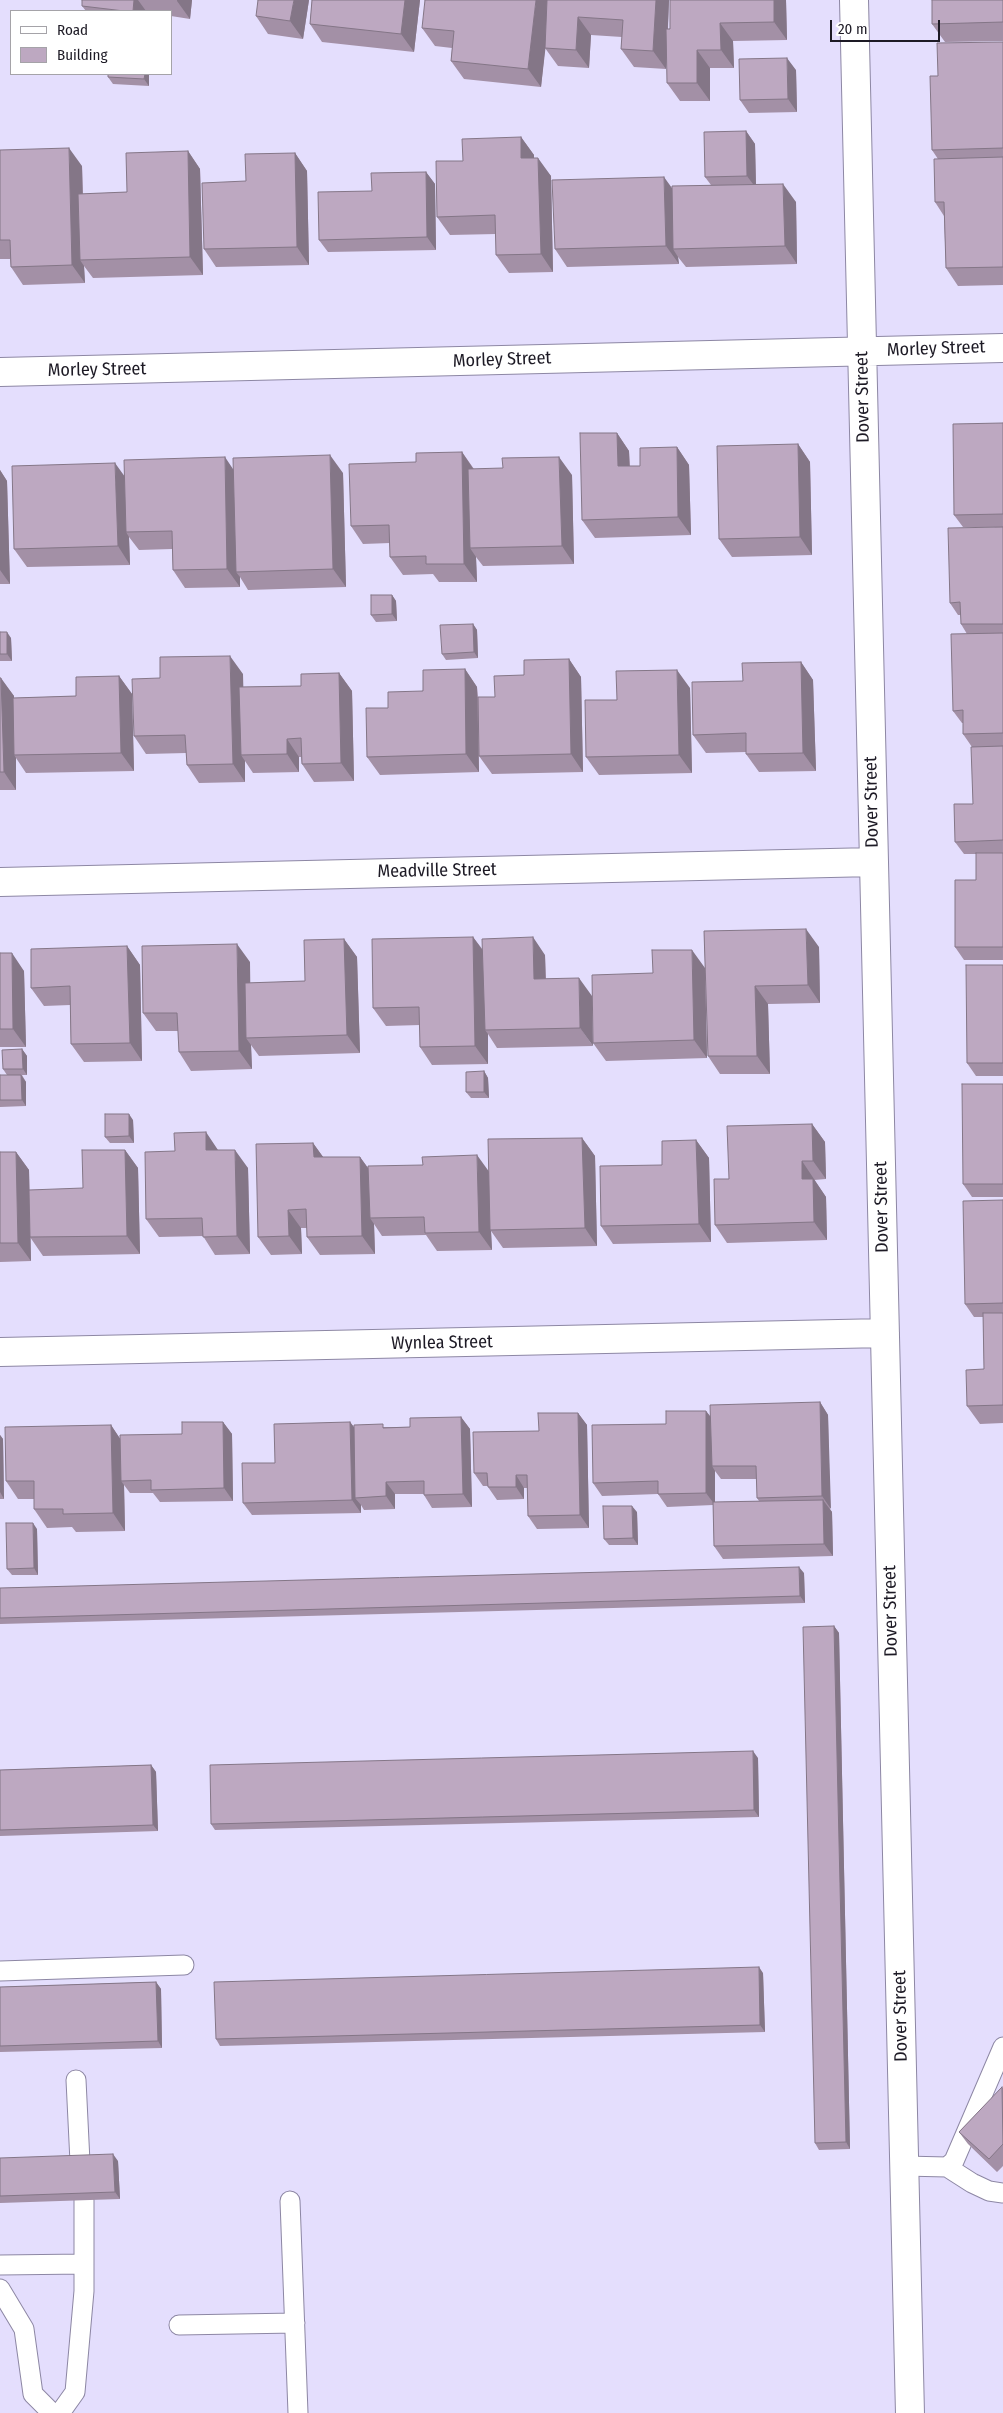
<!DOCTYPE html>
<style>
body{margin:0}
#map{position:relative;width:1003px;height:2413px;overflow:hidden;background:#e4defd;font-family:"Fira Sans Condensed",sans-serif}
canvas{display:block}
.legend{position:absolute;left:10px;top:10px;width:162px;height:65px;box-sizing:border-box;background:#fff;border:1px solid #a5a3a8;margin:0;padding:6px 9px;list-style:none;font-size:15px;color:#1d1a25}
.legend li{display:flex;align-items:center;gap:10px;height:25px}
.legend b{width:25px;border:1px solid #a5a3a8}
.scale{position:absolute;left:830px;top:20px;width:110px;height:22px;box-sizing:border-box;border:2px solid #1d1a25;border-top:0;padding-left:6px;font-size:15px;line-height:18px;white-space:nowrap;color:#1d1a25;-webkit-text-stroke:4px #fff;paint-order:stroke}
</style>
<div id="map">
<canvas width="1003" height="2413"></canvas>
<ul class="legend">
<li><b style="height:6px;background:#fff"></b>Road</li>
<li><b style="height:14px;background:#bda8c1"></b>Building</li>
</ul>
<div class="scale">20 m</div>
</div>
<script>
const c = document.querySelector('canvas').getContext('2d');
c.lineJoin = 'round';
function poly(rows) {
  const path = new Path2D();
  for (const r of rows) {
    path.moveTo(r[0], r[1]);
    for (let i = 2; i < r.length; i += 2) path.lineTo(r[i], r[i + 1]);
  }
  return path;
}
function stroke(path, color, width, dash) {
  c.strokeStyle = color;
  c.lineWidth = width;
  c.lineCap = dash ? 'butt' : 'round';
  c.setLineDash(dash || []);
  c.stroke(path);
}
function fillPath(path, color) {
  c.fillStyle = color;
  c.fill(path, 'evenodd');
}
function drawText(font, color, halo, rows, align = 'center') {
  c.font = font + ' "Fira Sans Condensed",sans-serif';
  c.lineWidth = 4;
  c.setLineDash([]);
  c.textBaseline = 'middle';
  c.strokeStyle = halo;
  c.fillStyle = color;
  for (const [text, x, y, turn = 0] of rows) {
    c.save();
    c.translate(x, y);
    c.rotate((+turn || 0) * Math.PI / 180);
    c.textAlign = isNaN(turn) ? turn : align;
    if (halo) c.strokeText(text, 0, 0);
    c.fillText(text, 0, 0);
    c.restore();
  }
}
const lane = poly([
 [0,1971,184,1965],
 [76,2080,80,2162],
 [904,2166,947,2167,972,2183,989,2191,1003,2193],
 [947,2167,954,2161,1003,2047],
 [290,2201,298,2413],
 [0,2265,84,2264],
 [0,2289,24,2329,33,2394,52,2413],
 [179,2325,295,2323],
 [60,2413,75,2392,84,2291,84,2200]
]);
const street = poly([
 [854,0,910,2413],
 [0,372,1003,348],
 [0,882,874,862],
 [0,1352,885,1333]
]);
stroke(lane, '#8d87a4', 21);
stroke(street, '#8d87a4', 30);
stroke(lane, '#fff', 19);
stroke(street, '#fff', 28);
fillPath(poly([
 [82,0,192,0,190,19,171,16,171,11,86,11,82,6],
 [309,0,303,39,268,34,256,16],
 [312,0,420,0,414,52,322,42,310,24],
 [669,0,668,29,786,0,787,40,733,41,734,68,710,68,710,101,680,101,667,83,667,51,666,69,634,67,621,49,622,37,591,35,589,68,558,66,545,48,541,87,464,79,451,61,452,48,435,46,422,28],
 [1003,0,1003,41,945,42,932,24],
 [1003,42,1003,285,958,286,946,268,944,216,935,202,938,159,932,150,938,76],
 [796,70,797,112,749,113,740,100],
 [149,74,149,86,113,84,108,77],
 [746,131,755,144,756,184,796,202,797,264,686,267,678,257,679,264,567,267,555,249,672,188,711,185,705,177],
 [521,137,534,155,534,158,551,176,553,272,509,273,496,255,496,234,450,235,437,217,463,161],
 [0,150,82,166,83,194,127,192,188,151,200,169,203,275,93,278,84,266,85,283,23,285,11,267,10,259,0,259],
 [295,153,307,171,309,265,216,267,204,249,246,181],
 [426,172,435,184,436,250,328,252,319,240,372,191],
 [1003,423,1003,960,964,960,955,947,976,880,976,854,964,854,955,842,973,804,972,747,963,734,963,723,962,723,953,711,967,634,961,624,961,615,958,615,950,603,995,527,963,527,954,515],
 [617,433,629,451,630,466,640,466,677,447,689,465,691,535,595,538,582,520],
 [798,444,810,462,812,555,732,557,719,539],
 [462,452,474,469,572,475,574,564,483,566,476,557,477,582,439,582,433,574,403,575,390,557,390,543,363,544,351,526,416,462],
 [233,469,343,473,346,587,248,590,240,577,240,587,185,588,173,570,172,549,139,550,129,537,130,565,27,567,14,549,125,477],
 [0,470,7,481,10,584,0,584],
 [392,595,396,601,397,621,376,622,371,615],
 [473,624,477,630,478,658,446,660,442,654],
 [0,632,11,638,12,661,0,661],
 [569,659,581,677,583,772,492,774,479,756,478,697,479,772,380,775,367,757,388,708,465,669,477,687,478,697,495,697,524,675],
 [801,662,813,680,816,771,759,772,746,754,746,752,706,753,693,735,743,681],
 [339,673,352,691,354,781,314,782,302,764,301,757,299,757,299,772,253,773,245,761,245,782,199,783,187,765,186,753,146,754,134,736,160,678,243,674,243,687,301,686],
 [119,676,132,694,134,771,26,773,16,758,16,790,0,790,0,678,14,696,14,698,76,696],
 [690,688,692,773,599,775,586,757,617,700],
 [704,931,819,947,820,1003,768,1004,770,1074,720,1074,708,1056],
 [473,937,483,950,545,955,546,979,593,1046,497,1048,488,1034,488,1064,432,1065,420,1047,420,1025,386,1026,373,1008],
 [344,939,357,957,360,1053,259,1056,251,1045,252,1069,191,1071,179,1052,178,1031,156,1031,143,1013,250,962,250,983,305,981],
 [127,946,140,965,142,1061,84,1062,71,1044,70,1005,44,1006,31,988],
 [0,953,24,971,26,1047,0,1047],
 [1003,965,1003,1076,976,1076,967,1063],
 [705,968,707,1058,606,1061,593,1043,653,973],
 [22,1049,27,1056,27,1075,22,1075,26,1082,26,1106,0,1107,0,1075,7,1075,3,1069],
 [484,1071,488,1078,489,1098,471,1098,466,1092],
 [1003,1084,1003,1197,972,1197,963,1184],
 [133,1120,134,1143,110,1143,105,1137],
 [812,1124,825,1142,826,1179,814,1180,815,1181,826,1197,827,1240,727,1243,715,1225,729,1179],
 [582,1138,595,1156,597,1246,503,1248,491,1231,492,1250,437,1251,426,1235,382,1236,374,1224,375,1254,320,1255,307,1237,307,1228,301,1228,302,1254,271,1255,258,1237,313,1143,323,1157,360,1157,368,1168,489,1173],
 [696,1140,709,1158,711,1242,613,1244,601,1226,662,1165],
 [125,1150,138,1168,140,1254,43,1256,30,1237],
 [218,1150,248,1168,250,1254,215,1255,203,1236,159,1237,146,1219],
 [0,1152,16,1152,29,1170,31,1261,0,1262],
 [1003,1200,1003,1423,980,1424,967,1406,984,1369,983,1317,974,1317,965,1304],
 [820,1402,828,1415,830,1509,832,1512,833,1556,723,1559,714,1546,713,1505,667,1507,658,1494,602,1496,593,1483,666,1424,706,1411,711,1417],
 [715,1471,721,1479,757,1479,757,1498,759,1501,715,1502],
 [578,1413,587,1425,589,1528,537,1529,528,1516,527,1488,524,1488,524,1499,497,1500,488,1487,488,1486,483,1486,474,1473,539,1431],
 [461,1417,470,1429,472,1507,432,1508,424,1495,424,1494,395,1494,395,1509,364,1510,361,1505,361,1513,252,1515,243,1503,275,1463,350,1422,354,1427,410,1427],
 [223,1422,232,1434,233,1501,160,1502,153,1493,130,1493,124,1485,125,1531,76,1532,72,1527,47,1528,34,1509,34,1499,18,1499,6,1481,111,1425,120,1439,182,1434],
 [0,1435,3,1439,4,1499,0,1499],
 [637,1512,638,1545,609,1545,604,1539],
 [37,1529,38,1575,12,1575,7,1569],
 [804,1573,805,1603,0,1624,0,1588],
 [834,1626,839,1633,850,2149,819,2150,815,2143],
 [758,1758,759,1817,215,1830,211,1824],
 [151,1765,156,1772,158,1831,0,1836,0,1770],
 [763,1973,765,2032,220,2046,216,2039],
 [156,1982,161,1989,162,2048,0,2052,0,1987],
 [1003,2087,1003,2166,997,2172,968,2144,959,2132],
 [0,2158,118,2161,120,2199,0,2203]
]), '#a390a6');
fillPath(poly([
 [134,0,138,0,146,11,133,11],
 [177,0,192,0,190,19,177,1],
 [294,0,309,0,303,39,290,21],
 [405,0,420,0,414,52,401,34],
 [536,0,551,0,541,87,528,69],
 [656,0,669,0,666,69,653,51],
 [774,0,786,0,787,40,774,22],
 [578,17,591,35,589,68,576,50],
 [720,23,733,41,734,68,721,50],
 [697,50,710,68,710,101,697,83],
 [787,58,796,70,797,112,788,99],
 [145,74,149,74,149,86,144,79],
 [746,131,755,144,756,188,747,176],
 [521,137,534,155,534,176,521,158],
 [69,148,82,166,84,260,80,260,84,266,85,283,72,265],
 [188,151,200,169,203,275,190,257],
 [295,153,307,171,309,265,297,247],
 [538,158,551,176,553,272,541,254],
 [426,172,435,184,436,250,427,237],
 [664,177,677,195,673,249,678,257,679,264,666,246],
 [783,184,796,202,797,264,785,246],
 [617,433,629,451,630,484,618,466],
 [798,444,810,462,812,555,800,537],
 [677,447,689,465,691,535,678,517],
 [462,452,474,470,470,548,476,557,477,582,464,564],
 [330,455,343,473,346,587,333,569],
 [225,457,237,475,236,572,240,577,240,587,227,569],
 [559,457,572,475,574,564,562,546],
 [115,463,128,481,126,532,129,537,130,565,118,546],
 [0,470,7,481,10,584,0,570],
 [392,595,396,601,397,621,392,614],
 [473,624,477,630,478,658,474,652],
 [7,632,11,638,12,661,7,654],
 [230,656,243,674,245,755,241,755,245,761,245,782,233,764],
 [569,659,581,677,583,772,571,754],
 [801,662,813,680,816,771,803,753],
 [465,669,477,687,479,772,466,754],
 [677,670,690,688,692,773,679,755],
 [339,673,352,691,354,781,341,763],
 [119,676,132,694,134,771,121,753],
 [1,678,14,696,15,755,14,755,16,758,16,790,4,772],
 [287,739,299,757,299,772,287,754],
 [806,929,819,947,820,1003,808,985],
 [473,937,486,955,485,1030,488,1034,488,1064,475,1046],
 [533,937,545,955,546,997,534,979],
 [344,939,357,957,360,1053,347,1035],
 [237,944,250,962,251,1038,246,1038,251,1045,252,1069,239,1051],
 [127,946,140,965,142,1061,130,1043],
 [692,950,705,968,707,1058,694,1040],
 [12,953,24,971,26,1047,13,1029],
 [579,978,592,996,593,1046,580,1028],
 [755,986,768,1004,770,1074,757,1056],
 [22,1049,27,1056,27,1075,23,1069],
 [484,1071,488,1078,489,1098,484,1092],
 [21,1075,26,1082,26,1106,22,1100],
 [129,1114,133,1120,134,1143,129,1136],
 [812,1124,825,1142,826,1179,813,1161],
 [206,1132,218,1150,206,1150],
 [582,1138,595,1156,597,1246,585,1228],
 [696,1140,709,1158,711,1242,699,1224],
 [313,1143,326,1161,314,1157],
 [125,1150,138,1168,140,1254,127,1236],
 [235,1150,248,1168,250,1254,237,1236],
 [16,1152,29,1170,31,1261,18,1243],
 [477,1155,490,1173,490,1230,491,1231,492,1250,479,1232],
 [360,1157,373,1175,370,1218,374,1224,375,1254,362,1236],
 [802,1161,826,1197,827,1240,814,1222,802,1179],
 [288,1210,301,1228,302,1254,289,1236],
 [820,1402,828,1415,831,1509,822,1496],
 [706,1411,715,1423,712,1466,715,1471,715,1505,706,1493],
 [578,1413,587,1425,589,1528,580,1515],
 [461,1417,470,1429,472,1507,463,1494],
 [223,1422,232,1434,233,1501,224,1488],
 [350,1422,359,1434,355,1498,361,1505,361,1513,352,1500],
 [111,1425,123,1443,121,1481,124,1485,125,1531,113,1513],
 [0,1435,3,1439,4,1499,0,1492],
 [516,1475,524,1488,524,1499,516,1487],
 [386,1482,395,1494,395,1509,386,1496],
 [823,1500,832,1512,833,1556,824,1544],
 [632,1506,637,1512,638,1545,633,1538],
 [33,1523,37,1529,38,1575,34,1568],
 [799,1567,804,1573,805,1603,800,1596],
 [834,1626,839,1633,850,2149,846,2142],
 [753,1751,758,1758,759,1817,754,1810],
 [151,1765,156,1772,158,1831,153,1825],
 [759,1967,763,1973,765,2032,760,2025],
 [156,1982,161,1989,162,2048,158,2041],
 [113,2154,118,2161,120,2199,115,2192]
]), '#847687');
const building = poly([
 [82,0,134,0,133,11,124,11,82,6,82,0],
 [258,0,294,0,290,21,256,16,258,0],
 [312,0,405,0,401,34,310,24,312,0],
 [425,0,536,0,528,69,451,61,454,31,422,28,425,0],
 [547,0,656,0,653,51,621,49,623,20,578,17,576,50,545,48,547,0],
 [670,0,774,0,774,22,720,23,721,50,697,50,697,83,667,83,666,29,670,29,670,0],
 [932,0,1003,0,1003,22,932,24,932,0],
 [1003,42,1003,148,932,150,930,76,938,76,937,43,1003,42],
 [787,58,788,99,740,100,739,59,787,58],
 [108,74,145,74,144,79,108,77,108,74],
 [746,131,747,176,705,177,704,132,746,131],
 [521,137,521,158,538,158,541,254,496,255,495,215,437,217,436,161,463,161,462,139,521,137],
 [69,148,72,265,11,267,10,240,0,240,0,150,69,148],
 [188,151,190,257,80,260,78,194,127,192,126,153,188,151],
 [295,153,297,247,204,249,202,183,246,181,245,154,295,153],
 [1003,157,1003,267,946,268,944,202,935,202,934,159,1003,157],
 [426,172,427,237,319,240,318,192,372,191,371,173,426,172],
 [664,177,666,246,555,249,552,180,664,177],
 [783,184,785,246,673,249,672,186,783,184],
 [1003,423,1003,514,954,515,953,424,1003,423],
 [580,433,617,433,618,466,640,466,640,448,677,447,678,517,582,520,580,433],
 [798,444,800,537,719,539,717,446,798,444],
 [462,452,464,564,426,564,426,556,390,557,389,525,351,526,349,464,416,462,416,453,462,452],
 [330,455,333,569,236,572,233,458,330,455],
 [225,457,227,569,173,570,172,531,126,532,124,460,225,457],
 [559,457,562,546,470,548,468,469,503,468,502,458,559,457],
 [115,463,118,546,14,549,12,466,115,463],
 [1003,527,1003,624,961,624,960,602,950,603,948,528,1003,527],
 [371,595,392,595,392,614,371,615,371,595],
 [473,624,474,652,442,654,440,625,473,624],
 [0,632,7,632,7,654,0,654,0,632],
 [1003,633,1003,733,963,734,963,710,953,711,951,634,1003,633],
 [230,656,233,764,187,765,185,735,134,736,132,679,160,678,160,657,230,656],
 [569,659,571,754,479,756,478,697,495,697,494,676,524,675,524,660,569,659],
 [801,662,803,753,746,754,746,733,693,735,692,682,743,681,742,663,801,662],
 [465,669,466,754,367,757,366,708,388,708,388,692,423,691,423,670,465,669],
 [677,670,679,755,586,757,585,700,617,700,616,671,677,670],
 [339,673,341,763,302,764,301,738,287,739,287,754,241,755,239,687,301,686,301,674,339,673],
 [119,676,121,753,14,755,13,698,76,696,76,677,119,676],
 [0,678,1,678,4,772,0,772,0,678],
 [1003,746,1003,840,955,842,954,804,973,804,971,747,1003,746],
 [976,853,1003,853,1003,947,955,947,955,880,976,880,976,853],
 [806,929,808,985,755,986,757,1056,708,1056,704,931,806,929],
 [473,937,475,1046,420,1047,419,1007,373,1008,372,939,473,937],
 [533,937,534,979,579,978,580,1028,485,1030,482,939,533,937],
 [344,939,347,1035,246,1038,245,983,305,981,304,940,344,939],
 [237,944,239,1051,179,1052,177,1013,143,1013,142,946,237,944],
 [127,946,130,1043,71,1044,70,986,31,988,31,949,127,946],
 [652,950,692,950,694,1040,593,1043,592,975,653,973,652,950],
 [0,953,12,953,13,1029,0,1029,0,953],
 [966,965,1003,965,1003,1063,967,1063,966,965],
 [22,1049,23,1069,3,1069,2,1050,22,1049],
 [484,1071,484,1092,466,1092,466,1072,484,1071],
 [0,1075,21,1075,22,1100,0,1100,0,1075],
 [962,1084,1003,1084,1003,1184,963,1184,962,1084],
 [105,1114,129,1114,129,1136,105,1137,105,1114],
 [812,1124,813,1161,802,1161,802,1179,813,1179,814,1222,715,1225,714,1179,729,1179,727,1126,812,1124],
 [206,1132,206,1150,235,1150,237,1236,203,1237,202,1218,146,1219,145,1152,175,1151,174,1133,206,1132],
 [582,1138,585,1228,490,1230,488,1139,582,1138],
 [696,1140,699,1224,601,1226,600,1166,662,1165,662,1141,696,1140],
 [313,1143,314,1157,360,1157,362,1236,307,1237,306,1209,288,1210,289,1236,258,1237,256,1144,313,1143],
 [82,1150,125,1150,127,1236,30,1237,29,1190,83,1188,82,1150],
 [0,1152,16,1152,18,1243,0,1243,0,1152],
 [477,1155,479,1232,425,1233,424,1217,370,1218,368,1166,423,1165,422,1157,477,1155],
 [1003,1200,1003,1303,965,1304,963,1201,1003,1200],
 [983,1313,1003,1313,1003,1405,967,1406,966,1370,984,1369,983,1313],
 [820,1402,822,1496,757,1498,756,1466,712,1466,710,1405,820,1402],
 [666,1411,706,1411,706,1493,658,1494,658,1481,593,1483,592,1425,666,1424,666,1411],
 [538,1413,578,1413,580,1515,528,1516,527,1475,516,1475,516,1487,488,1487,487,1473,474,1473,473,1432,539,1431,538,1413],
 [461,1417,463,1494,424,1495,424,1481,386,1482,386,1496,355,1498,354,1425,383,1424,383,1428,410,1427,410,1418,461,1417],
 [182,1422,223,1422,224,1488,151,1490,151,1480,121,1481,120,1435,182,1434,182,1422],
 [350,1422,352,1500,243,1503,242,1463,275,1463,274,1424,350,1422],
 [111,1425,113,1513,63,1514,63,1509,34,1509,34,1481,6,1481,5,1427,111,1425],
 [823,1500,824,1544,714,1546,713,1502,823,1500],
 [603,1506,632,1506,633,1538,604,1539,603,1506],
 [6,1523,33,1523,34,1568,7,1569,6,1523],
 [799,1567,800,1596,0,1618,0,1588,799,1567],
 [834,1626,846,2142,815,2143,803,1627,834,1626],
 [753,1751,754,1810,211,1824,210,1765,753,1751],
 [151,1765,153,1825,0,1830,0,1770,151,1765],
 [759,1967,760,2025,216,2039,214,1982,759,1967],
 [156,1982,158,2041,0,2046,0,1987,156,1982],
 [1002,2087,1003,2144,989,2159,959,2132,1002,2087],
 [113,2154,115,2192,0,2196,0,2158,113,2154]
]);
fillPath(building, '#bda8c1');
stroke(building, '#847687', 1);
drawText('18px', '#1d1a25', '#fff', [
 ["Morley Street",936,349,-2],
 ["Morley Street",502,360,-2],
 ["Morley Street",97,370,-1],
 ["Dover Street",863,397,-91],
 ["Dover Street",872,802,-91],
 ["Meadville Street",437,871,-1],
 ["Dover Street",882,1207,-91],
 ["Wynlea Street",442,1343,-1],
 ["Dover Street",891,1611,-91],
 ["Dover Street",901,2016,-91]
]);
</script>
